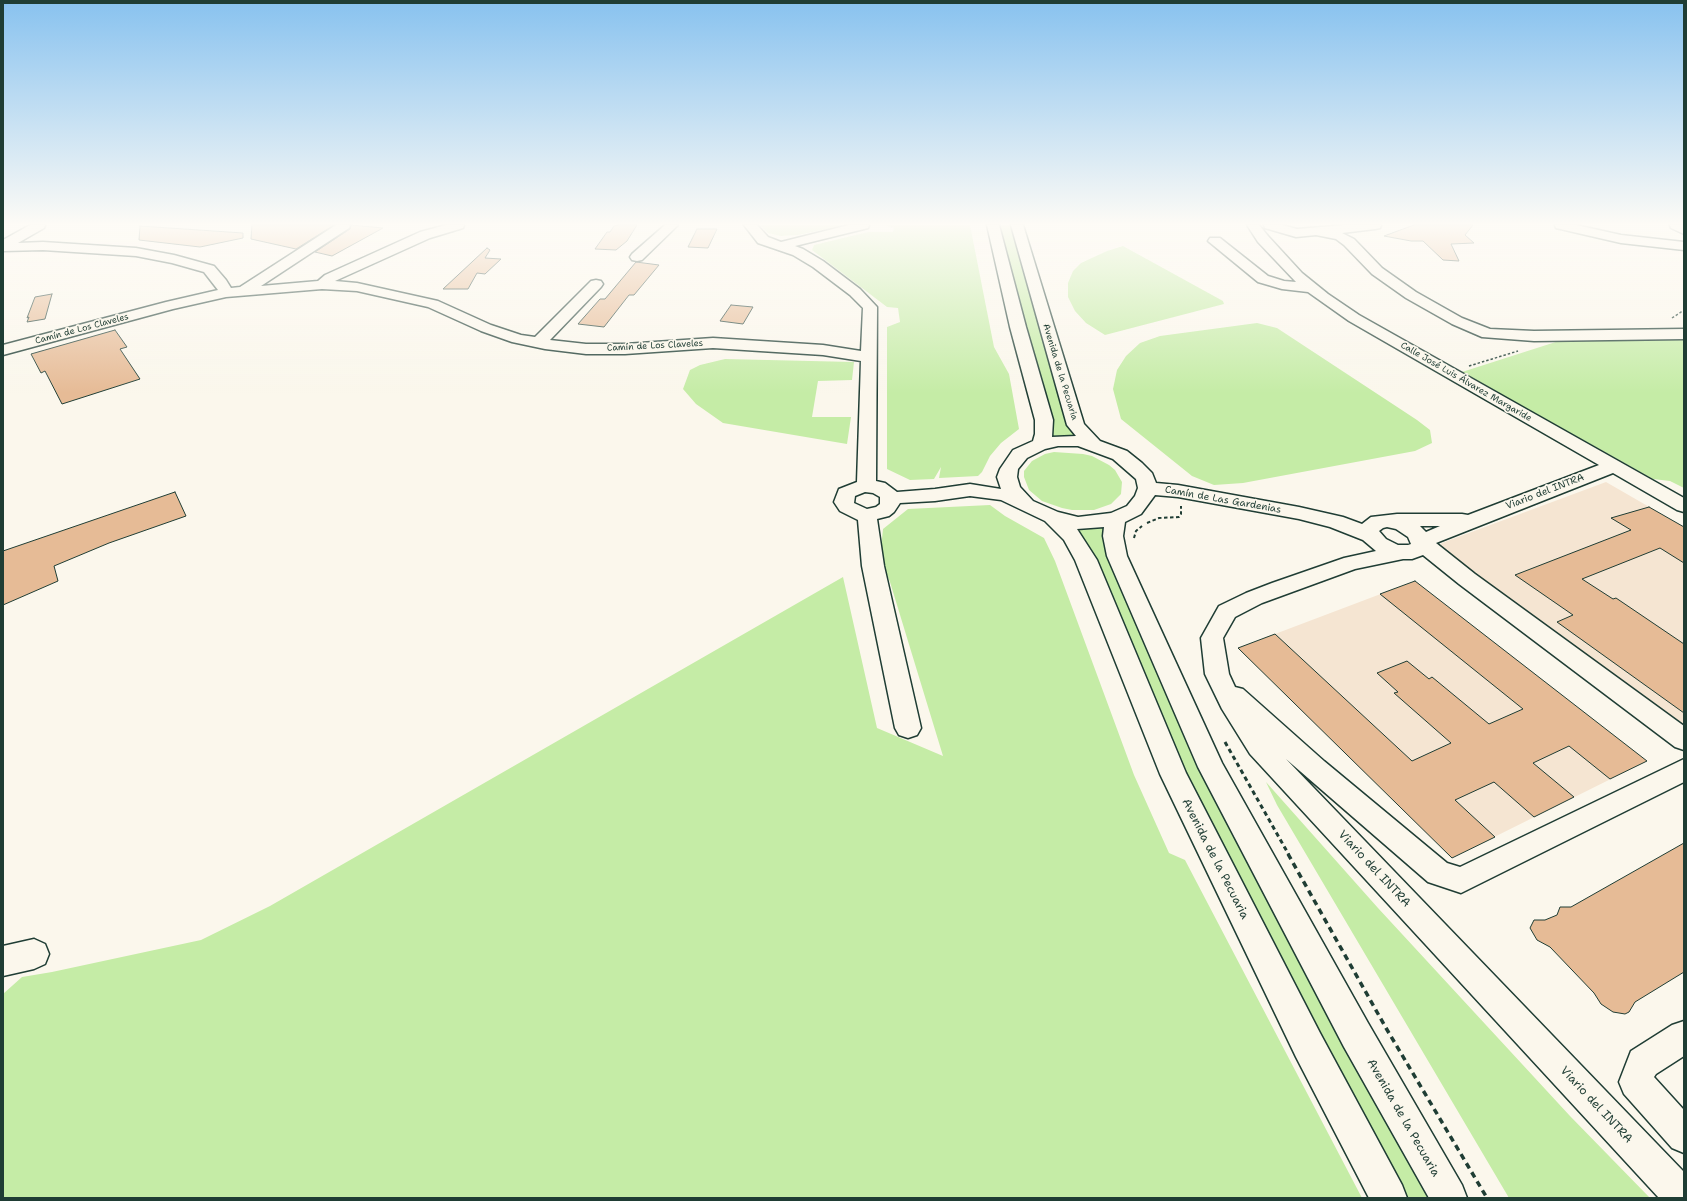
<!DOCTYPE html>
<meta charset="utf-8">
<style>
body{margin:0}
#map{position:relative;width:1687px;height:1201px;overflow:hidden;background:#fbf7ec;font-family:"Shantell Sans",sans-serif}
canvas{display:block}
.frame{position:absolute;inset:0;border:4px solid #1f3d34;pointer-events:none}
</style>
<div id="map">
<canvas width="1687" height="1201"></canvas>
<div class="frame"></div>
</div>
<script>
const c = document.querySelector('canvas').getContext('2d');
c.lineJoin = 'round';
function fillPath(path, color) {
  c.fillStyle = color;
  c.fill(path, 'evenodd');
}
function poly(rows) {
  const path = new Path2D();
  for (const r of rows) {
    path.moveTo(r[0], r[1]);
    for (let i = 2; i < r.length; i += 2) path.lineTo(r[i], r[i + 1]);
  }
  return path;
}
function stroke(path, color, width, dash) {
  c.strokeStyle = color;
  c.lineWidth = width;
  c.lineCap = dash ? 'butt' : 'round';
  c.setLineDash(dash || []);
  c.stroke(path);
}
function drawText(font, color, halo, rows, align = 'center') {
  c.font = font + ' "Shantell Sans",sans-serif';
  c.lineWidth = 3.5;
  c.setLineDash([]);
  c.textBaseline = 'middle';
  c.strokeStyle = halo;
  c.fillStyle = color;
  for (const [text, x, y, turn = 0] of rows) {
    c.save();
    c.translate(x, y);
    c.rotate((+turn || 0) * Math.PI / 180);
    c.textAlign = isNaN(turn) ? turn : align;
    if (halo) c.strokeText(text, 0, 0);
    c.fillText(text, 0, 0);
    c.restore();
  }
}
fillPath(poly([
 [1606,482,1684,527,1684,726,1438,547,1442,543],
 [1415,581,1647,761,1452,858,1238,648]
]), '#f5e5d2');
fillPath(poly([
 [760,225,846,225,798,235,781,236,768,233],
 [885,225,970,225,994,347,1009,374,1019,429,1001,443,990,456,982,472,978,476,939,478,941,467,934,479,910,480,887,469,887,327,900,322,898,308,887,307,812,250,814,245,868,232,893,232,894,228],
 [993,225,1017,225,1076,425,1094,445,1041,444,1018,327],
 [1123,246,1223,301,1224,304,1105,335,1086,323,1075,311,1068,297,1068,283,1073,271,1081,263,1107,251],
 [1257,323,1277,328,1417,420,1430,430,1432,443,1415,451,1243,483,1214,485,1192,476,1121,419,1113,389,1117,370,1126,356,1140,343,1160,336],
 [1684,338,1684,488,1670,481,1653,479,1462,372,1565,339],
 [725,359,854,362,852,380,818,381,812,417,851,417,847,444,723,423,696,404,683,389,690,370,700,365],
 [1054,452,1083,454,1092,456,1109,465,1115,470,1122,482,1121,494,1111,504,1094,510,1072,510,1062,508,1042,501,1029,490,1024,477,1024,471,1032,461,1045,454],
 [990,505,1005,516,1044,538,1055,561,1134,775,1169,853,1185,860,1362,1198,3,1198,3,994,22,977,52,972,201,940,270,906,843,577,877,728,943,756,890,582,880,558,883,529,908,509],
 [1116,519,1113,536,1211,767,1449,1198,1389,1198,1072,536,1078,523],
 [1266,782,1378,908,1570,1116,1650,1198,1509,1198,1277,805]
]), '#c5eca6');
const building = poly([
 [252,225,334,225,296,249,251,239,252,225],
 [351,225,383,228,332,256,315,252,350,229,351,225],
 [618,225,637,225,627,241,616,250,595,249,607,232,610,232,614,226,618,225],
 [1414,225,1473,225,1465,235,1474,243,1451,244,1459,261,1443,260,1423,241,1411,241,1384,236,1414,225],
 [140,226,243,233,243,238,200,247,139,240,140,226],
 [697,229,717,229,708,248,688,247,697,229],
 [487,248,490,250,485,258,501,259,485,274,477,273,468,289,443,289,487,248],
 [636,262,659,265,634,295,629,295,604,327,578,324,600,299,605,299,636,262],
 [52,294,45,319,27,322,29,317,27,318,35,297,52,294],
 [731,305,753,307,743,324,720,321,731,305],
 [115,330,127,347,120,349,140,379,62,404,45,371,41,373,31,354,115,330],
 [175,492,186,516,109,543,54,566,58,581,3,605,3,551,175,492],
 [1649,507,1684,527,1684,563,1660,548,1582,579,1613,599,1616,598,1684,644,1684,713,1557,622,1573,615,1515,575,1631,530,1611,518,1649,507],
 [1415,581,1647,761,1610,779,1569,746,1533,763,1574,797,1534,817,1494,782,1455,800,1495,837,1452,858,1238,648,1275,634,1412,761,1451,743,1394,693,1398,692,1377,673,1407,661,1429,679,1432,677,1489,724,1523,709,1380,594,1415,581],
 [1684,843,1684,972,1635,1002,1629,1012,1625,1014,1613,1012,1601,1004,1594,993,1550,947,1537,940,1530,928,1534,920,1545,920,1557,915,1560,907,1571,907,1684,843]
]);
fillPath(building, '#e6bb96');
stroke(building, '#1f3d34', 1);
const minor = poly([
 [30,225,45,225,44,228,18,243,43,242,136,248,174,255,214,266,226,280,231,288,240,287,336,225,350,225,349,228,261,286,318,281,325,275,420,232,446,225,464,225,463,228,430,238,335,281,357,283,438,301,491,325,521,335,535,337,591,281,596,280,601,281,603,284,601,287,550,340,586,344,625,344,713,338,823,345,861,351,863,308,850,295,813,267,793,255,758,243,744,225,757,225,768,237,781,242,849,225,869,225,868,228,795,246,803,249,823,261,860,289,877,307,876,481,885,483,897,492,935,489,970,484,1001,489,997,477,1000,469,1013,450,1033,441,1035,434,1035,420,1010,327,987,225,999,225,1026,327,1053,420,1052,437,1076,436,1067,425,1011,225,1023,225,1084,424,1100,441,1127,451,1142,463,1152,473,1156,483,1178,485,1299,507,1343,517,1362,524,1371,517,1397,514,1462,514,1468,515,1599,465,1349,321,1308,292,1282,289,1258,282,1208,241,1210,238,1220,238,1268,276,1284,281,1296,282,1258,242,1247,225,1259,225,1268,236,1302,273,1328,294,1359,315,1684,498,1684,512,1677,510,1613,473,1436,543,1475,574,1684,726,1684,750,1675,747,1459,584,1423,555,1412,559,1403,559,1355,569,1262,603,1235,617,1223,638,1229,674,1235,687,1243,689,1324,761,1447,863,1460,867,1684,759,1684,782,1461,893,1428,882,1286,759,1684,1172,1684,1198,1659,1198,1250,754,1222,709,1205,674,1201,638,1219,606,1246,593,1272,583,1344,558,1376,551,1363,540,1330,527,1299,519,1178,497,1155,495,1141,514,1125,522,1123,536,1127,556,1222,763,1368,1023,1462,1185,1467,1198,1429,1198,1344,1047,1198,767,1107,556,1103,536,1104,527,1077,529,1097,560,1186,773,1320,1033,1402,1185,1407,1198,1369,1198,1296,1057,1160,774,1075,560,1064,540,1045,521,1001,500,970,496,935,501,900,503,894,512,889,516,877,519,884,566,921,728,917,735,908,738,899,735,895,728,862,566,858,520,840,511,834,502,839,489,857,482,861,361,823,355,713,348,625,354,586,354,545,349,512,342,481,331,428,307,357,291,322,289,226,297,173,309,3,355,3,345,166,302,218,290,204,272,172,263,136,256,43,250,3,251,3,240,30,225],
 [1058,446,1078,446,1113,459,1136,479,1138,488,1135,496,1127,506,1111,513,1078,517,1058,512,1033,501,1020,487,1017,477,1018,469,1027,458,1045,449,1058,446],
 [865,492,873,493,880,497,880,504,876,507,867,509,854,503,855,496,865,492],
 [1420,526,1440,526,1426,532,1420,526],
 [1387,527,1396,529,1408,537,1411,544,1408,545,1398,545,1386,539,1379,531,1383,528,1387,527],
 [665,225,678,225,642,260,637,261,632,260,630,257,632,254,665,225],
 [1264,225,1282,225,1297,229,1346,225,1381,225,1380,228,1375,229,1342,233,1354,239,1382,268,1416,292,1462,318,1490,329,1534,331,1684,329,1684,339,1534,341,1482,337,1452,324,1406,298,1372,274,1344,245,1336,239,1316,235,1296,237,1265,228,1264,225],
 [1555,225,1576,225,1621,235,1684,242,1684,250,1621,243,1556,228,1555,225],
 [1670,225,1684,225,1684,234,1671,228,1670,225],
 [34,939,45,944,49,954,45,964,34,969,3,976,3,946,34,939],
 [1684,1021,1684,1056,1656,1074,1654,1077,1684,1110,1684,1153,1672,1148,1624,1094,1619,1082,1631,1051,1672,1025,1684,1021]
]);
stroke(minor, '#1f3d34', 3);
stroke(poly([
 [1672,318,1684,310],
 [1469,366,1518,351]
]), '#1f3d34', 1.5, [2.5, 2]);
stroke(poly([
 [1147,523,1159,518,1179,517,1181,514,1181,506],
 [1134,538,1136,531,1142,526]
]), '#1f3d34', 2, [3.5, 2.5]);
stroke(poly([
 [1225,742,1289,855]
]), '#1f3d34', 3, [4.5, 3.5]);
stroke(poly([
 [1288,854,1386,1028,1487,1198]
]), '#1f3d34', 3.5, [6, 4.5]);
fillPath(minor, '#fbf7ec');
const sky = c.createLinearGradient(0, 0, 0, 393);
sky.addColorStop(0, '#88c2ef');
sky.addColorStop(0.57, '#fdfbf6');
sky.addColorStop(1, '#fdfbf600');
c.fillStyle = sky;
c.fillRect(0, 0, 1687, 393);
drawText('9px', '#1f3d34', '#fbf7ec', [
 ["Camín de Los Claveles",82,329,-15],
 ["Camín de Los Claveles",655,346,-3],
 ["Avenida de la Pecuaria",1060,372,73],
 ["Calle José Luis Álvarez Margaride",1466,382,30]
]);
drawText('10px', '#1f3d34', '#fbf7ec', [
 ["Viario del INTRA",1545,492,-21],
 ["Camín de Las Gardenias",1223,500,10]
]);
drawText('12px', '#1f3d34', '#fbf7ec', [
 ["Avenida de la Pecuaria",1215,859,63],
 ["Viario del INTRA",1374,869,47],
 ["Viario del INTRA",1596,1105,47],
 ["Avenida de la Pecuaria",1403,1118,60]
]);
</script>
